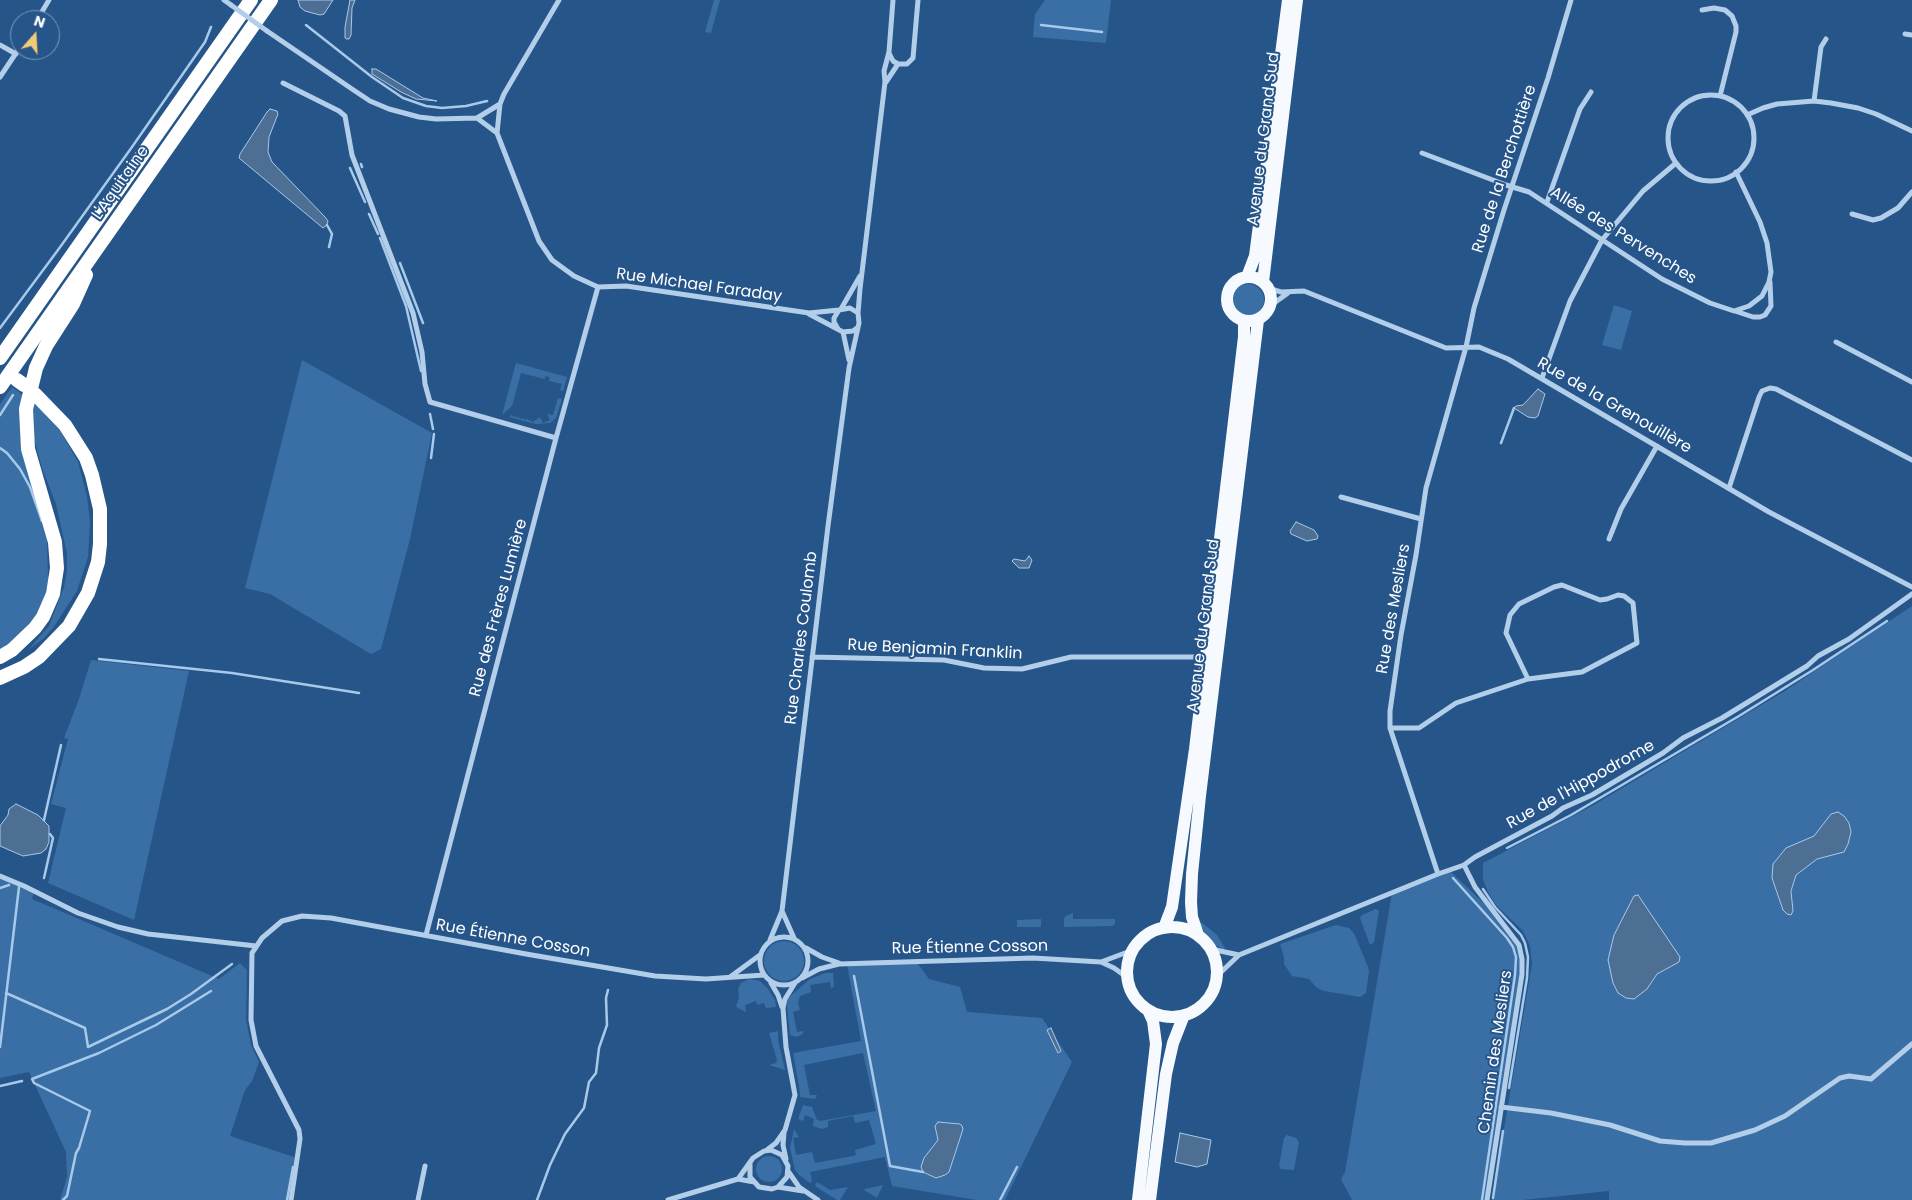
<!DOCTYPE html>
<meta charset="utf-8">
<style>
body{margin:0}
#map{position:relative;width:1912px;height:1200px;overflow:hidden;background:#26558a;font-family:Poppins,sans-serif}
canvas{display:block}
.north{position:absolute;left:10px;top:10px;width:50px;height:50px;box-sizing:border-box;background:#26558a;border:1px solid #7d99b9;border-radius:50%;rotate:19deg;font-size:14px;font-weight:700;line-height:20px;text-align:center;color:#fff}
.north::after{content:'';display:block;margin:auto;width:18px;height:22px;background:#f3cb77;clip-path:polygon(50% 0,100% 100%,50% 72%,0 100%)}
</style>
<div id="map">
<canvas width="1912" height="1200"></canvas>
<div class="north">N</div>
</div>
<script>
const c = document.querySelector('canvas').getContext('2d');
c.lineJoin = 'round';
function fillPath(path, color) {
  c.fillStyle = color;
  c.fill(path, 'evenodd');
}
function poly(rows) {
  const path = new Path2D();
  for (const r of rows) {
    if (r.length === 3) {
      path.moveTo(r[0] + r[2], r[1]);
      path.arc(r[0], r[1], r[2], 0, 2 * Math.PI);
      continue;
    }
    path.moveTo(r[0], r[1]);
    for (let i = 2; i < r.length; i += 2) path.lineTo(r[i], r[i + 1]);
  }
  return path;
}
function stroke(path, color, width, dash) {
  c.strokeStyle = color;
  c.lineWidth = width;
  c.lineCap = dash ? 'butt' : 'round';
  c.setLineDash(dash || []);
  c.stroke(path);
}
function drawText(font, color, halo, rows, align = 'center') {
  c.font = font + ' Poppins,sans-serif';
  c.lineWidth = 4;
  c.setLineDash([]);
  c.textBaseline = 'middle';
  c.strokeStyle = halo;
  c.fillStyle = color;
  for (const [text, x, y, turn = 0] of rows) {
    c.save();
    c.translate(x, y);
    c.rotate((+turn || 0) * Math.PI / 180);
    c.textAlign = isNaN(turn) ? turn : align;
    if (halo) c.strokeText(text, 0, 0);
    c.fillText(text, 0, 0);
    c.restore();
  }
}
fillPath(poly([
 [714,0,720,0,711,33,705,32],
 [1045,0,1111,0,1106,43,1033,37,1035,14],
 [1248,300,16],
 [1614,305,1632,311,1621,350,1602,345],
 [302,360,432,433,410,539,381,649,371,654,270,594,245,588],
 [516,363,567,377,563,391,560,390,562,384,549,381,550,377,545,376,545,379,521,373,512,406,502,415],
 [12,387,23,395,51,537,47,541,48,577,52,580,39,615,0,653,0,404],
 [558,398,562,399,556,418,550,423,536,424,509,417,512,415,514,417,516,416,517,418,519,417,521,419,523,418,525,420,527,419,533,422,540,417,543,423,550,420,547,414,553,415],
 [33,401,49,417,59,429,78,462,87,496,90,522,88,557,77,591,53,628,43,639,28,650,49,626,64,587,67,571,67,554,56,504,42,468,33,435,31,416],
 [1912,606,1912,1200,1609,1200,1609,1191,1522,1200,1492,1200,1532,964,1530,946,1523,931,1496,905,1488,892,1483,879,1483,863,1592,806,1785,691],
 [91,660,189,671,134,920,48,883,66,808,51,804,68,739,64,738,79,699],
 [1449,870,1490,909,1519,945,1522,959,1487,1200,1352,1200,1341,1179,1345,1172,1392,893],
 [0,876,34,891,32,899,219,979,240,963,247,970,246,1019,251,1045,259,1062,252,1081,245,1090,230,1136,297,1158,291,1200,60,1200,67,1177,66,1152,29,1072,0,1078],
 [1376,909,1379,911,1374,942,1370,945,1360,918,1362,915],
 [1073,913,1073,919,1115,919,1115,924,1112,926,1064,927,1064,918,1066,916],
 [1041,919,1041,927,1017,927,1017,920],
 [1201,922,1217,935,1225,948,1223,950,1211,942,1199,923],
 [1336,925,1349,928,1354,933,1368,967,1369,972,1366,993,1360,997,1324,991,1317,988,1309,979,1292,976,1284,964,1284,957,1280,944],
 [784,961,20],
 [1010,946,1050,946,1045,951,1041,952,1011,953],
 [915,960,929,979,960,987,967,1012,1042,1018,1072,1062,1005,1200,977,1200,892,1186,885,1157,810,1172,812,1180,810,1183,799,1175,795,1170,790,1148,794,1129,799,1137,793,1138,796,1155,812,1152,815,1163,853,1156,856,1155,855,1150,876,1144,869,1120,855,1123,853,1116,828,1121,828,1127,822,1129,813,1126,814,1119,805,1115,803,1121,798,1119,803,1105,812,1107,817,1120,820,1121,876,1111,863,1053,804,1065,810,1095,817,1095,815,1099,800,1097,799,1086,793,1053,861,1041,847,964],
 [825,973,833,973,834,987,831,988,830,982,810,985,811,992,800,996,798,1003,800,1010,793,1012,797,1032,803,1031,803,1034,796,1037,790,1035,787,1006,788,998,810,979],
 [749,979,760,981,768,989,775,1000,776,1007,766,1008,764,1003,757,1005,756,1001,745,1005,746,1012,738,1008,736,1006,739,998,738,989,741,983],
 [778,1031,778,1040,785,1070,769,1065,776,1063,777,1060,769,1033],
 [1287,1135,1296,1138,1299,1142,1294,1170,1281,1169,1279,1166,1284,1138],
 [769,1169,13],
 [817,1182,830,1190,848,1187,840,1200,837,1200,815,1186],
 [883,1185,877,1198,864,1190,865,1189]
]), '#3a6fa6');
const water = poly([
 [298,0,333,0,324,14,320,15,305,11,300,7,298,0],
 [350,0,355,0,352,8,351,35,349,39,347,39,345,38,345,27,350,0],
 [372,69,376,69,423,98,437,101,416,99,401,92,372,74,372,69],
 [270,109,277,111,278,114,269,137,268,152,272,162,325,217,328,221,327,225,323,228,239,158,240,154,267,112,270,109],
 [1538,389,1545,394,1538,416,1535,418,1528,417,1514,408,1516,406,1523,405,1538,389],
 [1296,522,1314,530,1318,536,1317,539,1307,541,1291,534,1290,531,1296,522],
 [1029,556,1032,560,1029,568,1019,568,1012,561,1014,559,1025,561,1029,556],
 [16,804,38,815,49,826,49,842,46,849,41,853,23,856,0,846,0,826,8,815,9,809,16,804],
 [1838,812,1844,816,1849,823,1851,832,1848,844,1844,852,1817,859,1796,875,1791,891,1793,911,1791,915,1787,914,1783,910,1772,878,1773,864,1786,848,1814,836,1831,814,1838,812],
 [1638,895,1680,957,1679,962,1657,974,1647,989,1634,999,1626,998,1618,993,1613,983,1608,960,1614,935,1634,896,1638,895],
 [1051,1028,1061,1051,1058,1053,1047,1030,1051,1028],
 [938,1122,960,1124,962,1126,963,1129,949,1172,945,1175,936,1178,923,1172,921,1167,924,1158,938,1140,935,1126,938,1122],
 [1180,1133,1211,1140,1207,1164,1197,1167,1175,1162,1180,1133]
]);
fillPath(water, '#4e6f94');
stroke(water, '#a7c9ea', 1);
stroke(poly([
 [306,25,372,77,403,98,426,106,442,108,466,106,487,101],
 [1041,25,1102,32],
 [361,164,362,167],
 [350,168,365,202],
 [369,214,378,234],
 [327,225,332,234,329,247],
 [380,238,406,306,421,371],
 [400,263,423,323],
 [0,328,58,250,132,147,205,42,211,27],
 [430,414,433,429],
 [0,415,13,395],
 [1501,443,1514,408],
 [0,448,7,453,20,469,30,487,42,521],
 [431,458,434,434],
 [99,659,232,673,359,693],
 [44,820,61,745],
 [1507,848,1571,815,1739,716,1813,670,1887,621],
 [44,878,53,838,50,834],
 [1453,878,1507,938,1513,947,1516,957,1515,975,1482,1200],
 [0,888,9,885],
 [1483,889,1495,907,1521,935,1525,943,1528,957,1527,978,1509,1088],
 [854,976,890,1166,923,1172],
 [6,993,85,1028,88,1047,167,1009,191,994,232,964],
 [0,1047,19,887],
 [0,1086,22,1081],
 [1493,1198,1503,1131],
 [63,1200,67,1196,76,1153,79,1148,90,1111,34,1083,32,1079,99,1053,156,1025,211,991],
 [287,1200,293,1167],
 [537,1200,550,1165,565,1134,584,1108,589,1082,596,1073,599,1048,607,1025,606,998,608,990],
 [1000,1200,1017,1167]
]), '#a7c9ea', 2.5);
stroke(poly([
 [224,0,231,5],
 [559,0,504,94,500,104,497,133,539,241,552,260,574,276,598,287,626,286,809,313,839,310],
 [1702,10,1714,8,1725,10,1732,16,1736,26,1736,32,1720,96],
 [37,20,49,0],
 [267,31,352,89,370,101,389,109,419,117,436,119,477,118,500,104],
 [1905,34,1912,35],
 [0,45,16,54],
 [889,53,893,61,898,64,907,64,913,58,918,0],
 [0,77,20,47],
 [886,82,898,64],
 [283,83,339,111,345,116,352,155,413,313,422,352,425,384,430,402,556,438],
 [1711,138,43],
 [1814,101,1821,47,1826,39],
 [1747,115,1763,108,1777,104,1814,101,1831,103,1858,108,1876,114,1912,131],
 [477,118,497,133],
 [1422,153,1506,185,1529,192,1662,279,1710,303,1734,311,1749,306,1762,296,1769,282,1771,272,1767,243,1760,222,1736,172],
 [1547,202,1580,109,1591,92],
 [1852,214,1873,220,1881,218,1898,208,1912,192],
 [1268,288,1281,292,1304,291,1446,348,1479,347,1508,359,1769,512,1912,587],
 [1270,306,1288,293],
 [841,309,860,276],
 [1735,311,1753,317,1760,317,1765,315,1771,306,1770,282],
 [809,314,843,332,853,331,857,328],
 [838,329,834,322,834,318,839,310,850,308,858,313],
 [843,332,849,360],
 [1836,342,1912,382],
 [1542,378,1570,301,1602,240,1643,191,1676,163],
 [1729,488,1759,397,1762,391,1770,388,1776,389,1912,460],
 [1341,497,1421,519],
 [1609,539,1621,509,1657,446],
 [812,657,944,660,984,668,1022,669,1071,657,1206,657],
 [1390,728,1419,728,1456,703,1528,679,1582,672,1637,643,1633,603,1624,596,1618,595,1607,599,1600,600,1562,585,1554,587,1519,604,1510,615,1506,633,1528,679],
 [1464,865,1475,887,1519,945,1522,959,1522,974,1487,1200],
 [1438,874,1390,728,1390,711,1401,635,1416,555,1426,488,1466,347,1474,308,1504,210,1548,78,1571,0],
 [0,876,24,886,78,913,118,927,148,934,256,946],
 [782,911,794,938],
 [426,935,556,438,598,287],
 [784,961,24],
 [770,940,782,911,828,526,849,368,859,323,858,313,860,289,885,82,884,71,889,52,893,0],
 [806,948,822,957,839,963],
 [1211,949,1239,955],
 [1101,962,1133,950],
 [1217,976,1239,955,1438,874,1464,865,1475,857,1552,816,1563,808,1592,795,1663,753,1683,738,1722,718,1807,666,1818,656,1849,639,1912,594],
 [730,977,760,955],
 [802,978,819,969,839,964,1033,958,1101,962,1114,968,1128,978],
 [771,983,778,995,782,1007],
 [1501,1107,1551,1113,1610,1125,1660,1141,1685,1143,1711,1143,1755,1130,1785,1116,1840,1078,1849,1076,1871,1079,1912,1044],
 [784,1133,783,1145,786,1159],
 [768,1149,776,1143,785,1130,795,1095,786,1047,783,1008,785,999,795,983],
 [788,1171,799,1187,818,1200],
 [738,1179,754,1182],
 [778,1187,803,1191],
 [291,1200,300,1139,299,1130,256,1046,251,1020,252,953,262,938,282,921,302,916,331,918,526,954,655,976,706,979,764,975],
 [418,1200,425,1166],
 [668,1200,738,1179,753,1158,764,1151,771,1150,782,1155,788,1166,787,1177,778,1187,772,1189,759,1187,750,1177,750,1164]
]), '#b3cee9', 5);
stroke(poly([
 [1247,277,1255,256,1288,0],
 [1249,299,22],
 [1263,282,1297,0],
 [1172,972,45],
 [1164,928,1172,907,1195,749,1244,337,1244,321],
 [1198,935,1192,917,1191,902,1192,874,1200,796,1258,320],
 [1138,1200,1156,1044,1153,1021,1148,1010],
 [1150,1200,1166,1074,1173,1043,1184,1015]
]), '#f6fafe', 12);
stroke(poly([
 [0,358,251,0],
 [17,380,24,385],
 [0,387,271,0],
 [0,657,12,650,35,628,43,617,53,594,57,568,55,542,28,449,26,409,36,368,46,346,73,304,86,275],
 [0,678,24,667,39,657,69,626,88,593,98,562,100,544,100,509,92,475,86,458,65,425,35,394]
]), '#fff', 14);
stroke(poly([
 [231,5,267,31]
]), '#b3cee9', 5);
drawText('16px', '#fff', '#26558a', [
 ["Avenue du Grand Sud",1264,139,-83],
 ["Rue de la Berchottière",1505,169,-72],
 ["L'Aquitaine",121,183,-55],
 ["Allée des Pervenches",1623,236,32],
 ["Rue Michael Faraday",699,286,8],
 ["Rue de la Grenouillère",1614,406,30],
 ["Rue des Frères Lumière",499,608,-75],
 ["Rue des Mesliers",1394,609,-80],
 ["Avenue du Grand Sud",1204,626,-83],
 ["Rue Charles Coulomb",802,638,-83],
 ["Rue Benjamin Franklin",935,650,3],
 ["Rue de l'Hippodrome",1581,785,-29],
 ["Rue Étienne Cosson",513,939,10],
 ["Rue Étienne Cosson",970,948,-1],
 ["Chemin des Mesliers",1496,1052,-82]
]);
</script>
